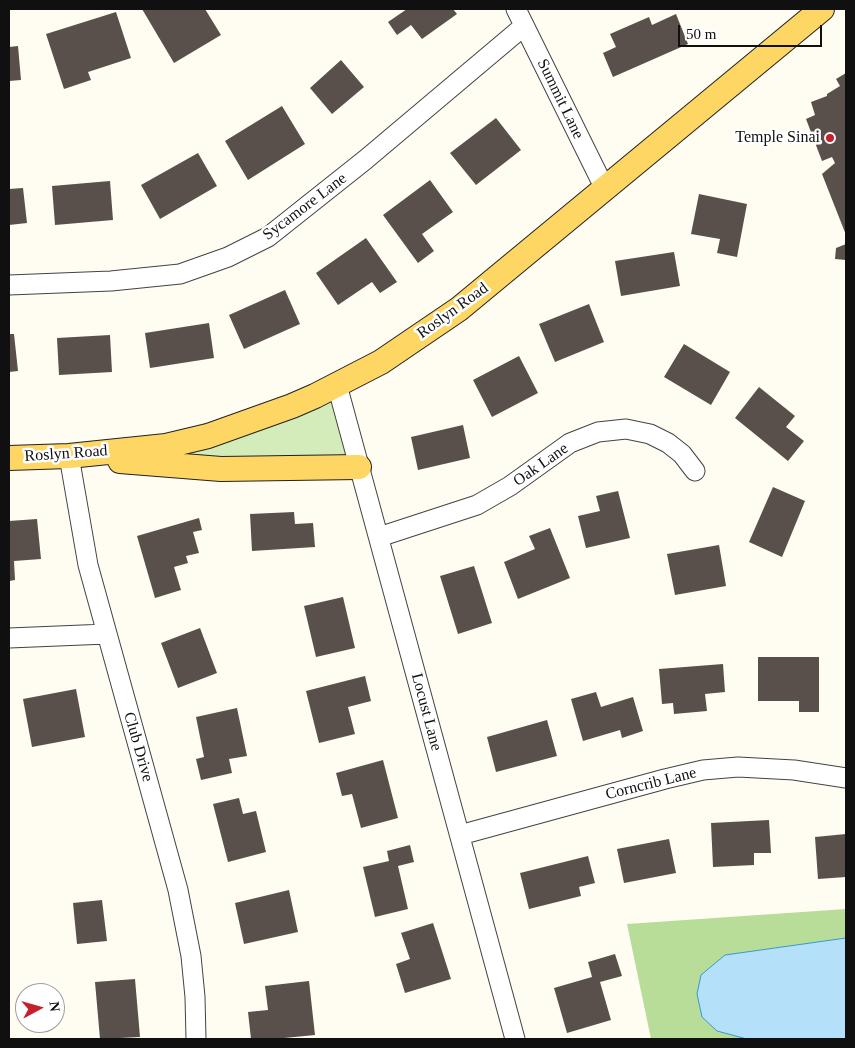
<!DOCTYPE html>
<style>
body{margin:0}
#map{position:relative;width:855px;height:1048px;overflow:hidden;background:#fffcf2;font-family:Georgia,serif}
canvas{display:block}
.frame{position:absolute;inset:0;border:10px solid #101010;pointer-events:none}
.north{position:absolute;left:15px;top:983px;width:50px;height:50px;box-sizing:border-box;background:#fff;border:1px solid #9f9f9f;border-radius:50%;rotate:84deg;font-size:14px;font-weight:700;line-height:20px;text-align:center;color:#101010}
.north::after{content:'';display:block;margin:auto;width:18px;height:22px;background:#c6212b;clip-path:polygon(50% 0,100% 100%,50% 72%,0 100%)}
.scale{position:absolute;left:678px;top:25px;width:144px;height:22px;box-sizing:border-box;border:2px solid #101010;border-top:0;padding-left:6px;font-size:15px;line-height:18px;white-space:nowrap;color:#101010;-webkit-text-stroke:4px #fff;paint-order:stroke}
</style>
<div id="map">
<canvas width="855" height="1048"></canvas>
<div class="frame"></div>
<div class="north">N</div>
<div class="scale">50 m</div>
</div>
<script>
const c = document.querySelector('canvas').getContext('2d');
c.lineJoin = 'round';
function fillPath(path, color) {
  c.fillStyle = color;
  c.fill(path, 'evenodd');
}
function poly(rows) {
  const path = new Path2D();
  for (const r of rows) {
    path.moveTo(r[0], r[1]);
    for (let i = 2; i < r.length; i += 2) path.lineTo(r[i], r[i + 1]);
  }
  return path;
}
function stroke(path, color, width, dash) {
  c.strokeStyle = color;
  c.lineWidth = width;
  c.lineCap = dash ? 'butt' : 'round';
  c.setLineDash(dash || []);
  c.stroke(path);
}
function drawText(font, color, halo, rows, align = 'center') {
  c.font = font + ' Georgia,serif';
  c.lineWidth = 5;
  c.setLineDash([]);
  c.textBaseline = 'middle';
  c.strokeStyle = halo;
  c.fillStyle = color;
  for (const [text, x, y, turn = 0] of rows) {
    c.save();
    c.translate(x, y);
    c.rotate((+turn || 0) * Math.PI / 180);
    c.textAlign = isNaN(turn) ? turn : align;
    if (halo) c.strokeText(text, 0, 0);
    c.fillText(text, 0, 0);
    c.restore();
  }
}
fillPath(poly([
 [337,385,359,467,176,466,166,446]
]), '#d4ecba');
fillPath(poly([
 [846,909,846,1039,651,1039,627,924]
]), '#b8dd98');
const water = poly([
 [846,938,846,1039,747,1039,717,1031,702,1017,697,994,701,975,725,955,846,938]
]);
fillPath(water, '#b5e0f9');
stroke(water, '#3998d3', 1);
fillPath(poly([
 [142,9,205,9,221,35,174,63],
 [407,9,453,9,457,14,422,39,411,25,397,35,388,22],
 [116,12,131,58,88,72,91,80,64,89,46,34],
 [676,14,688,44,613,77,603,53,616,47,610,34,649,17,652,25],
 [18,46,21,80,9,81,9,47],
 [341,60,364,87,332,114,310,88],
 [846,73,846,235,822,174,835,163,832,157,822,161,806,119,815,115,811,102,827,96,827,94,840,86,836,79],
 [282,106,305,144,248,180,225,141],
 [496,118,521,150,476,185,450,153],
 [198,153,217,186,160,219,141,185],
 [430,180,453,212,422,234,434,251,418,263,383,215],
 [110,181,113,220,55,225,52,186],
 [23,188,27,223,9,225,9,189],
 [699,194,747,204,737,257,717,253,720,239,691,234],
 [366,238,397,282,380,293,372,282,338,305,316,273],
 [846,244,846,260,835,259,836,248],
 [674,252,680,286,621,296,615,261],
 [285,290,300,324,244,349,229,315],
 [589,304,604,342,555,362,539,324],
 [209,323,214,358,150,368,145,333],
 [9,334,14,334,18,371,9,372],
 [110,335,112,372,59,375,57,338],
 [684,344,730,372,711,405,664,377],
 [519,356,538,393,492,417,473,380],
 [759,387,795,416,786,427,804,441,788,461,735,418],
 [463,425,470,458,418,470,411,437],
 [773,487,805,501,782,557,749,542],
 [618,491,630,538,586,548,578,516,600,511,596,496],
 [294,512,295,524,313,523,315,547,252,551,250,514],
 [199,518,202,530,193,532,199,553,186,556,188,563,174,567,181,590,155,598,137,536],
 [37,519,41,559,14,561,15,580,9,581,9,521],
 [550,528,570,578,518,599,504,562,535,549,529,536],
 [719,545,726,586,675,595,667,554],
 [474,566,492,623,458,634,440,576],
 [343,597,355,648,316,657,304,606],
 [200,628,217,673,178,688,161,643],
 [758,657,819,657,819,712,799,712,799,701,758,701],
 [723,664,725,692,705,694,707,711,674,714,673,703,662,704,659,669],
 [365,676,371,701,348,707,355,734,319,743,306,691],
 [76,689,85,737,32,747,23,699],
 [596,692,601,707,633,697,643,731,622,738,620,730,583,741,571,699],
 [237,708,247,756,229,759,232,773,201,780,196,759,204,757,196,717],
 [547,720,557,756,496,772,487,737],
 [383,760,398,818,361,828,352,794,342,796,336,773],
 [239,798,243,814,256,811,266,852,228,862,213,804],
 [769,820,771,853,754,853,754,865,713,867,711,823],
 [846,834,846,877,818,879,815,837],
 [669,839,676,873,624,883,617,849],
 [410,845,414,862,398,866,408,909,375,917,363,867,389,861,387,851],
 [588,856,595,883,579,887,581,896,529,909,520,873],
 [289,890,298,932,244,944,235,903],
 [102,900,107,941,77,944,73,903],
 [433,923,451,979,405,993,396,964,410,959,401,933],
 [615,954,622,976,600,982,611,1020,567,1033,554,988,592,977,588,962],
 [135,979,140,1037,100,1039,95,982],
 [309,981,315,1035,274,1039,251,1039,248,1012,268,1010,265,986]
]), '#59504b');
const minor = poly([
 [516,9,605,189],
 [9,285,111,281,180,274,228,257,268,237,365,160,524,26],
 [337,385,515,1039],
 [69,456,88,565,178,890,191,956,195,997,196,1039],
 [379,537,477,505,510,486,570,443,598,432,626,429,650,434,668,443,682,454,695,471],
 [9,638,107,634],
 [460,835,665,779,703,770,738,767,794,770,846,778]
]);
const major = poly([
 [9,458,69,456,166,446,208,436,292,406,315,396,381,362,459,309,822,9],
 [120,461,221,469,359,467]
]);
stroke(minor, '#434343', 21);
stroke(major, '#212121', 26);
stroke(minor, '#fff', 19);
stroke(major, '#fdd664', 24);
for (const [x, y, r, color] of [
 [830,138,5,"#c6212b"]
]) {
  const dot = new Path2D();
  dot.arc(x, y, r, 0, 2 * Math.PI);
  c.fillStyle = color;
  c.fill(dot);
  stroke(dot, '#fff', 2);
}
drawText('16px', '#101010', '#fff', [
 ["Summit Lane",560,99,64],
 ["Sycamore Lane",305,207,-37],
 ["Roslyn Road",453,311,-36],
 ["Roslyn Road",66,454,-4],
 ["Oak Lane",541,465,-35],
 ["Locust Lane",426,712,75],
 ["Club Drive",138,747,74],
 ["Corncrib Lane",651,784,-14]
]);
drawText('16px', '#101010', '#fff', [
 ["Temple Sinai",820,138]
], 'right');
</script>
